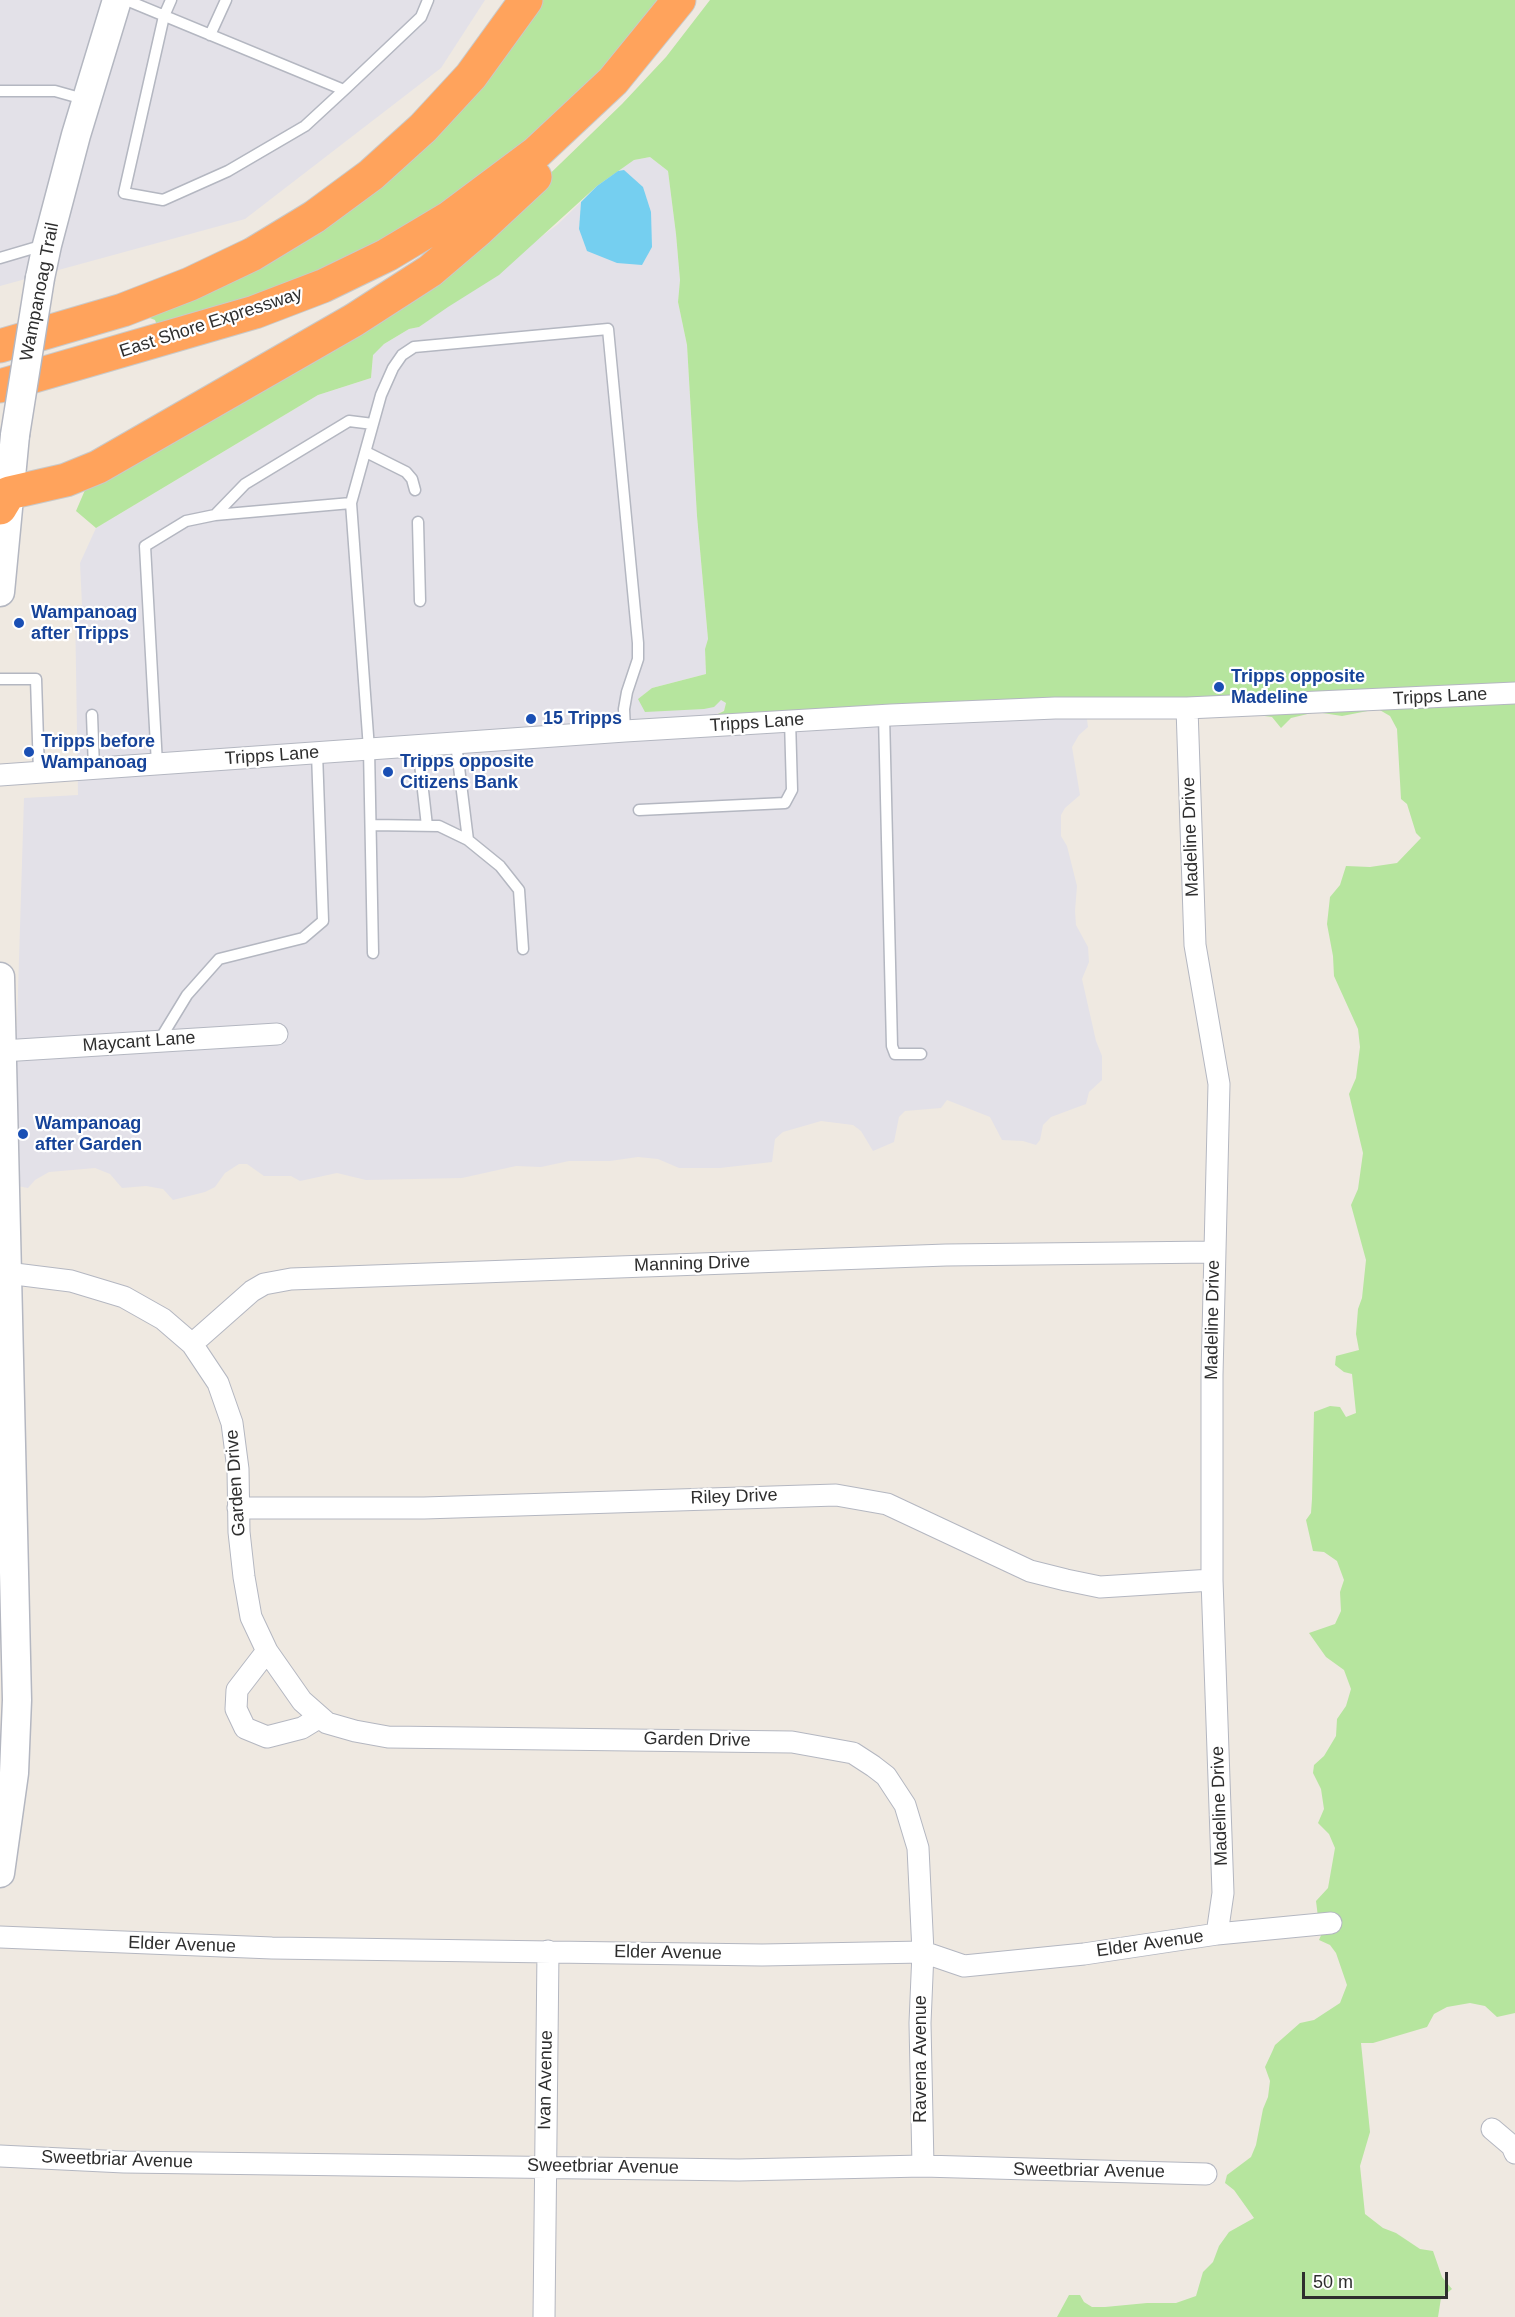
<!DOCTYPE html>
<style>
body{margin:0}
#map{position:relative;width:1515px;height:2317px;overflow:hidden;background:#efe9e1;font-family:Helvetica,sans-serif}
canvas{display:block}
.scale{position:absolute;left:1302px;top:2272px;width:146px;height:27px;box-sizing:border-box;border:3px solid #2e2e2e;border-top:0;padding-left:8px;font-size:18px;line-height:21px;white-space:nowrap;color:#2e2e2e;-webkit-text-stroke:4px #fff;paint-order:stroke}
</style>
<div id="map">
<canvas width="1515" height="2317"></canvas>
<div class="scale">50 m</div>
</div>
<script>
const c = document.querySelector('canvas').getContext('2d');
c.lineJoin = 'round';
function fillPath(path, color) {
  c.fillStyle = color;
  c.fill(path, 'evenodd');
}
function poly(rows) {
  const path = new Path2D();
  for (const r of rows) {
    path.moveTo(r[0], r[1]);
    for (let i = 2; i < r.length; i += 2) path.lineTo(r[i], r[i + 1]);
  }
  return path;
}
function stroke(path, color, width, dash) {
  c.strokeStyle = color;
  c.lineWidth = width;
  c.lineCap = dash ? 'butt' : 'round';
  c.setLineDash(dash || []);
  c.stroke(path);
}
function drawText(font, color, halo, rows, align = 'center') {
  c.font = font + ' Helvetica,sans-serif';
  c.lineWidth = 4.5;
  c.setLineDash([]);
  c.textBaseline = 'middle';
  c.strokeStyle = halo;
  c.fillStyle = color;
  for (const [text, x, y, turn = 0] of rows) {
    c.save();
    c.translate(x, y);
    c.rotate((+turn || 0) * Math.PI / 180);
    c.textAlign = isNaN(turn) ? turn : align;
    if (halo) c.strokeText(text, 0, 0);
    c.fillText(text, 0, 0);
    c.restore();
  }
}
fillPath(poly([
 [0,0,485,0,441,68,245,219,0,286],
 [650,157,668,171,676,234,680,280,678,302,687,345,697,516,708,639,705,649,706,674,652,688,638,699,721,700,726,703,724,710,701,722,1085,704,1088,727,1079,735,1072,747,1080,795,1065,808,1061,815,1061,836,1067,846,1077,886,1075,911,1076,925,1088,947,1089,962,1082,979,1096,1041,1102,1056,1102,1080,1089,1092,1086,1104,1051,1117,1043,1125,1040,1140,1036,1145,1023,1141,1002,1140,990,1117,947,1100,941,1108,905,1111,899,1117,894,1142,873,1151,861,1131,853,1125,821,1121,783,1132,775,1139,772,1162,720,1168,679,1168,658,1159,638,1157,610,1161,569,1161,541,1167,516,1166,462,1178,366,1180,337,1173,300,1181,291,1176,264,1176,247,1164,239,1164,225,1173,215,1187,205,1192,173,1200,163,1189,146,1186,122,1188,110,1174,95,1168,49,1172,35,1180,28,1188,12,1185,24,798,78,795,75,606,82,605,80,563,96,528,318,395,371,378,373,354,384,344,409,329,419,327,557,225,581,202,579,229,618,171,634,160]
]), '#e3e1e8');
fillPath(poly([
 [539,0,664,0,634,40,496,169,382,241,291,284,158,328,155,320,147,317,263,265],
 [710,0,1515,0,1515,2013,1497,2017,1485,2006,1470,2003,1447,2007,1434,2014,1427,2027,1373,2043,1361,2043,1370,2132,1360,2166,1365,2214,1383,2228,1396,2233,1420,2249,1433,2251,1442,2277,1452,2289,1441,2298,1438,2317,1057,2317,1069,2295,1080,2295,1084,2302,1092,2307,1105,2307,1147,2303,1176,2303,1196,2296,1203,2272,1213,2262,1219,2246,1229,2232,1254,2218,1234,2190,1225,2183,1227,2175,1251,2157,1256,2145,1263,2109,1268,2097,1270,2081,1265,2067,1272,2052,1275,2045,1300,2023,1314,2020,1340,2003,1347,1985,1336,1953,1330,1945,1319,1940,1325,1926,1318,1917,1316,1901,1328,1888,1335,1848,1329,1834,1318,1823,1324,1809,1321,1789,1313,1773,1314,1765,1324,1756,1336,1736,1337,1719,1346,1706,1351,1689,1344,1670,1326,1657,1309,1633,1335,1624,1341,1611,1340,1592,1344,1580,1337,1561,1324,1552,1313,1551,1306,1520,1311,1513,1312,1499,1314,1412,1330,1406,1340,1407,1346,1417,1356,1413,1352,1374,1344,1372,1335,1365,1336,1356,1359,1350,1356,1334,1358,1309,1362,1298,1366,1260,1351,1205,1358,1189,1363,1153,1349,1094,1356,1078,1360,1047,1358,1029,1334,976,1333,956,1327,924,1330,897,1340,885,1346,866,1370,867,1397,863,1421,838,1416,833,1407,804,1401,799,1397,729,1390,716,1378,709,1342,716,1316,712,1291,718,1281,728,1272,717,1257,715,1201,717,1188,704,701,722,724,711,726,703,721,700,714,707,704,709,645,712,638,699,652,688,706,674,705,649,708,639,697,516,687,345,678,302,680,280,676,234,668,171,650,157,634,160,597,186,499,275,448,307,419,327,409,329,384,344,373,355,371,378,318,395,96,528,76,511,88,483,500,222,622,104,666,57]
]), '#b6e59e');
fillPath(poly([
 [624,170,643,187,651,212,652,247,642,265,617,263,587,251,579,229,581,202,597,186,618,171]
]), '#75cff0');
const lane = poly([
 [126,0,344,90,421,17,428,0],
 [171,0,164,16,124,193,163,200,228,171,305,126,344,90],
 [210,35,226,0],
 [0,91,55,91,87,100],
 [0,258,44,245],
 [366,452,406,472,412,479,415,490],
 [351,503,381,395,393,368,402,355,414,347,608,329,638,643,638,659,627,692,624,709,625,731],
 [215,515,245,484,349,421,373,424],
 [418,522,420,601],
 [0,679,36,679,39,772],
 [92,715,94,768],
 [884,715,892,1046,895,1054,921,1054],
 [456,743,468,840],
 [418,746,427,826],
 [157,764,145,546,186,521,215,515,351,503,369,749,373,953],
 [639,810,785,803,792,790,790,720],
 [371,825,439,826,468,840,500,866,519,890,523,949],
 [159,1041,187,995,219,959,303,938,323,921,317,753]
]);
const street = poly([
 [1187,708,1195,945,1219,1084,1212,1375,1212,1580,1223,1893,1217,1934],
 [0,775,625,731,891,715,1055,708,1187,708,1515,693],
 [2,1051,277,1034],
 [7,1273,71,1281,124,1297,163,1319,192,1344,218,1383,232,1423,238,1469,239,1532,244,1577,251,1617,267,1651,237,1690,236,1709,245,1728,267,1737,302,1728,320,1717],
 [192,1344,252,1291,264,1284,291,1279,946,1255,1214,1252],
 [238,1508,424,1508,836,1495,887,1504,1030,1571,1066,1580,1100,1587,1212,1580],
 [267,1651,302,1701,327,1723,355,1731,388,1737,792,1742,853,1753,873,1766,886,1776,905,1805,918,1848,923,1952,920,2023,923,2166],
 [0,1937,272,1948,762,1955,923,1952,964,1966,1084,1954,1217,1934,1331,1923],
 [1492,2129,1512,2146,1515,2153],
 [0,2156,124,2162,739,2170,923,2166,1206,2174],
 [544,2317,548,1951]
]);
const secondary = poly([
 [40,278,47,245,76,135,117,0],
 [0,592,15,435],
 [0,977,17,1700,14,1773,0,1873]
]);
const highway = poly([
 [0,346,123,310,190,284,253,254,314,217,371,175,423,128,471,76,526,0],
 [0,386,255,312,323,286,387,255,449,218,536,153,613,81,679,0],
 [0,508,9,493,66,480,98,467,354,320,430,271,477,231,535,177]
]);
stroke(lane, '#b4b7c1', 13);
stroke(street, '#b4b7c1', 23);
stroke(secondary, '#b4b7c1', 31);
stroke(highway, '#c9c9c9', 35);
stroke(lane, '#fff', 10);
stroke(street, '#fff', 21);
stroke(secondary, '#fff', 28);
stroke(highway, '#ffa35c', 33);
const secondaryBridge = poly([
 [15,435,40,278]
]);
stroke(secondaryBridge, '#b4b7c1', 31, []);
stroke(secondaryBridge, '#fff', 28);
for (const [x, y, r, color] of [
 [19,623,6,"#1a4fb4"],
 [1219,687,6,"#1a4fb4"],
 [531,719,6,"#1a4fb4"],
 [29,752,6,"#1a4fb4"],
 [388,772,6,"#1a4fb4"],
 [23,1134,6,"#1a4fb4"]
]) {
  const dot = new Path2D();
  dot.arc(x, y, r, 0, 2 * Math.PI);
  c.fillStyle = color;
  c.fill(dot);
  stroke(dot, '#fff', 2);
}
drawText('18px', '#2e2e2e', '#fff', [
 ["Wampanoag Trail",40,292,-79],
 ["East Shore Expressway",211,323,-18],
 ["Tripps Lane",1440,697,-3],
 ["Tripps Lane",757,723,-4],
 ["Tripps Lane",272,756,-4],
 ["Madeline Drive",1191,837,-92],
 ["Maycant Lane",139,1042,-4],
 ["Manning Drive",692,1264,-2],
 ["Madeline Drive",1213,1320,-89],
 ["Garden Drive",236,1483,-94],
 ["Riley Drive",734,1497,-2],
 ["Garden Drive",697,1740,1],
 ["Madeline Drive",1220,1806,-92],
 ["Elder Avenue",1150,1944,-8],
 ["Elder Avenue",182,1945,2],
 ["Elder Avenue",668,1953,1],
 ["Ravena Avenue",921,2059,-90],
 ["Ivan Avenue",546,2080,-89],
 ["Sweetbriar Avenue",117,2160,2],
 ["Sweetbriar Avenue",603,2167,1],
 ["Sweetbriar Avenue",1089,2171,1]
]);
drawText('bold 18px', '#164399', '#fff', [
 ["Wampanoag",31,613],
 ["after Tripps",31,634],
 ["Tripps opposite",1231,677],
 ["Madeline",1231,698],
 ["15 Tripps",543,719],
 ["Tripps before",41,742],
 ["Wampanoag",41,763],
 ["Tripps opposite",400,762],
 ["Citizens Bank",400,783],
 ["Wampanoag",35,1124],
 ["after Garden",35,1145]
], 'left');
</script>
